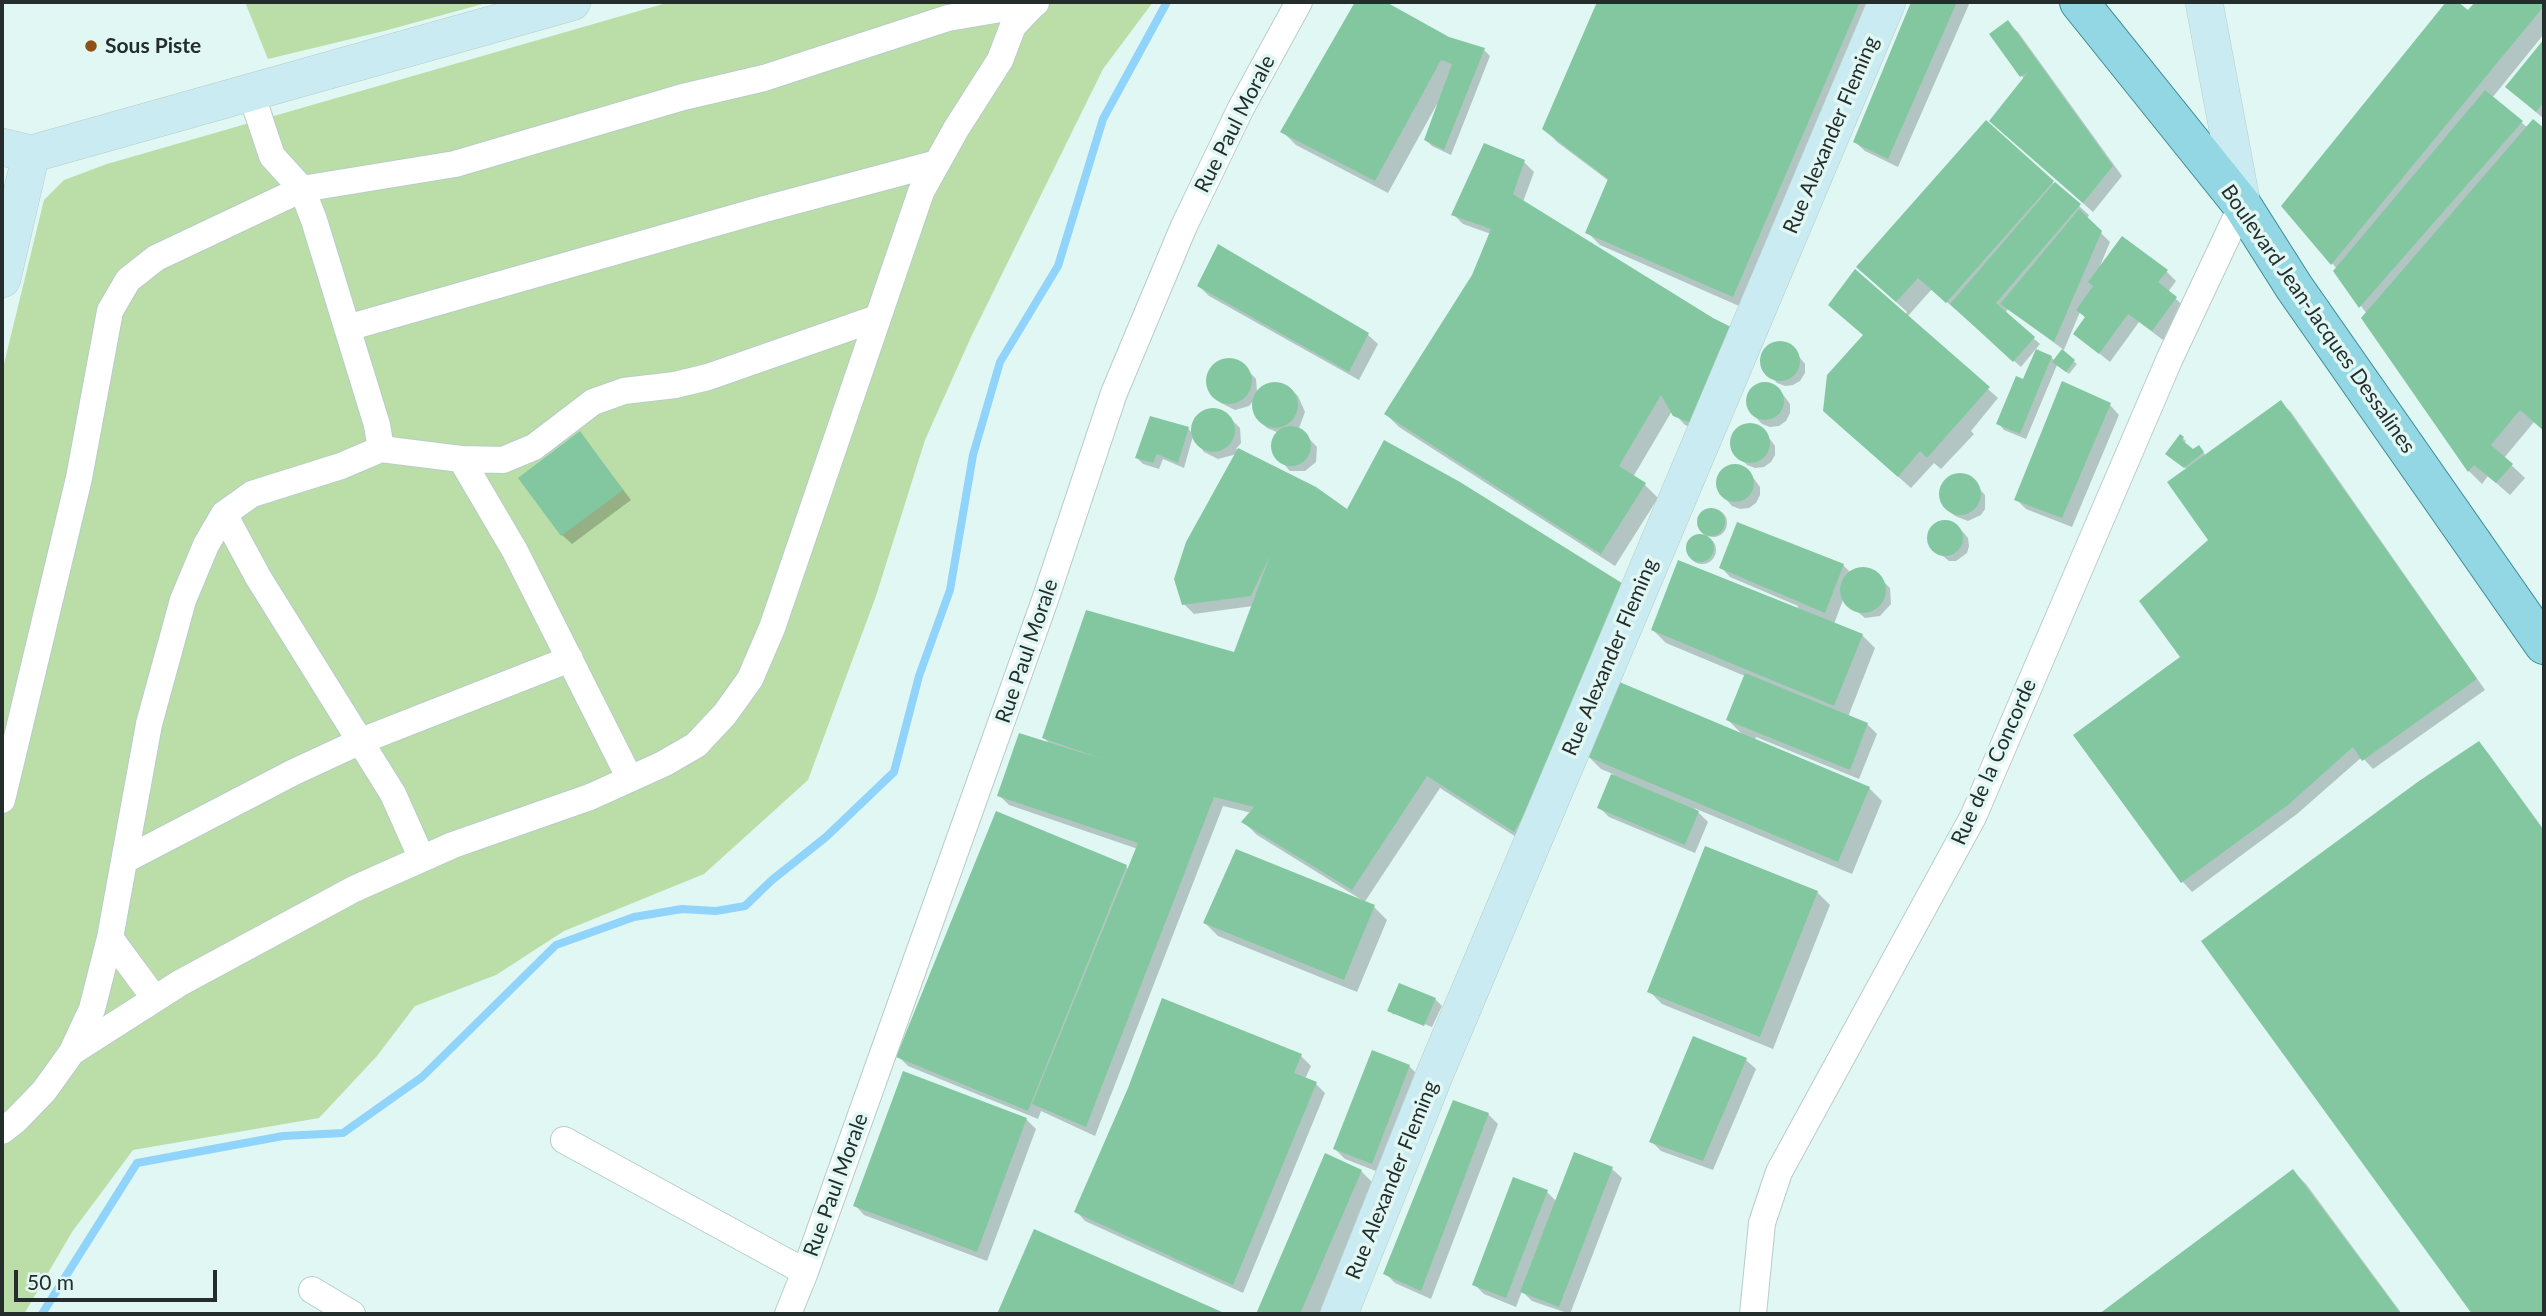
<!DOCTYPE html>
<style>
body{margin:0}
#map{position:relative;width:2546px;height:1316px;overflow:hidden;background:#e0f7f3;font-family:Lato,sans-serif}
canvas{display:block}
.frame{position:absolute;inset:0;border:4px solid #242d2b;pointer-events:none}
.scale{position:absolute;left:14px;top:1270px;width:203px;height:32px;box-sizing:border-box;border:4px solid #242d2b;border-top:0;padding-left:9px;font-size:21px;line-height:24px;white-space:nowrap;color:#242d2b;-webkit-text-stroke:5px #e0f7f3;paint-order:stroke}
</style>
<div id="map">
<canvas width="2546" height="1316"></canvas>
<div class="frame"></div>
<div class="scale">50 m</div>
</div>
<script>
const c = document.querySelector('canvas').getContext('2d');
c.lineJoin = 'round';
function fillPath(path, color) {
  c.fillStyle = color;
  c.fill(path, 'evenodd');
}
function poly(rows) {
  const path = new Path2D();
  for (const r of rows) {
    if (r.length === 3) {
      path.moveTo(r[0] + r[2], r[1]);
      path.arc(r[0], r[1], r[2], 0, 2 * Math.PI);
      continue;
    }
    path.moveTo(r[0], r[1]);
    for (let i = 2; i < r.length; i += 2) path.lineTo(r[i], r[i + 1]);
  }
  return path;
}
function stroke(path, color, width, dash) {
  c.strokeStyle = color;
  c.lineWidth = width;
  c.lineCap = dash ? 'butt' : 'round';
  c.setLineDash(dash || []);
  c.stroke(path);
}
function drawText(font, color, halo, rows, align = 'center') {
  c.font = font + ' Lato,sans-serif';
  c.lineWidth = 7;
  c.setLineDash([]);
  c.textBaseline = 'middle';
  c.strokeStyle = halo;
  c.fillStyle = color;
  for (const [text, x, y, turn = 0] of rows) {
    c.save();
    c.translate(x, y);
    c.rotate((+turn || 0) * Math.PI / 180);
    c.textAlign = isNaN(turn) ? turn : align;
    if (halo) c.strokeText(text, 0, 0);
    c.fillText(text, 0, 0);
    c.restore();
  }
}
fillPath(poly([
 [245,2,490,2,384,31,268,59],
 [670,2,1153,2,1103,69,971,337,925,440,876,596,808,780,704,874,564,931,496,975,415,1006,377,1056,319,1118,133,1150,72,1232,24,1314,2,1314,2,372,44,200,64,180,107,164]
]), '#bbdda7');
fillPath(poly([
 [1357,2,1382,2,1448,39,1484,50,1490,56,1451,155,1432,146,1426,140,1439,105,1437,104,1388,193,1296,145,1283,132],
 [1599,2,1878,2,1746,309,1600,245,1587,232,1609,181,1557,142,1544,128],
 [1913,2,1970,2,1898,167,1865,151,1855,142],
 [2448,2,2455,2,2468,12,2477,2,2544,2,2544,34,2492,98,2528,128,2534,121,2544,131,2544,431,2534,422,2504,458,2525,478,2510,495,2488,476,2482,484,2469,471,2363,318,2367,314,2335,271,2337,269,2284,206],
 [2008,23,2018,32,2122,176,2093,212,2001,131,2024,79,1992,35],
 [2544,42,2544,119,2507,87],
 [1986,123,2089,215,2087,219,2110,242,2100,266,2166,271,2176,281,2168,292,2186,308,2163,340,2139,322,2110,362,2075,334,2086,318,2080,312,2063,352,2077,364,2069,374,2057,365,2026,439,2004,430,1998,423,2024,381,2051,357,2055,361,2064,350,2008,309,2005,313,2040,344,2021,367,1932,289,1907,317,1998,398,1971,431,1974,434,1941,469,1934,463,1911,488,1838,424,1907,312,1872,280],
 [1524,162,1534,172,1523,202,1706,433,1685,425,1672,411,1633,477,1645,485,1658,498,1615,566,1399,427,1386,414,1474,276,1491,234,1463,224,1453,214],
 [1199,286,1368,335,1378,344,1359,380,1209,296],
 [1778,343,1786,344,1793,349,1805,364,1805,373,1800,381,1793,385,1785,386,1777,383,1764,369,1762,361,1764,353,1770,346],
 [1224,360,1239,361,1256,379,1257,391,1275,383,1291,389,1298,396,1305,412,1299,428,1317,447,1316,462,1305,471,1290,471,1273,452,1275,437,1279,433,1267,428,1260,421,1253,406,1256,398,1249,406,1235,410,1221,403,1214,396,1208,383,1212,368],
 [1763,383,1772,385,1779,389,1790,404,1790,413,1786,421,1779,426,1770,427,1762,424,1749,410,1747,401,1749,393,1755,386],
 [2281,403,2291,412,2485,690,2373,769,2362,757,2297,814,2192,892,2183,882,2076,736,2183,657,2211,541,2187,469,2170,457,2180,436,2186,441,2183,444,2193,451,2199,447,2206,456],
 [2110,405,2119,415,2072,527,2026,509,2016,499],
 [1207,409,1222,410,1240,428,1241,443,1236,449,1315,489,1347,511,1632,591,1527,844,1440,788,1364,903,1374,907,1387,920,1357,992,1218,936,1205,923,1362,900,1257,835,1244,822,1252,813,1223,806,1095,1136,1041,1111,1038,1119,908,1066,898,1056,1126,866,1129,870,1138,849,1009,805,999,795,1051,745,1044,738,1235,656,1253,606,1194,614,1184,604,1237,454,1218,459,1204,452,1193,436,1184,468,1163,459,1159,469,1143,464,1137,458,1188,428,1191,432,1195,417],
 [1748,425,1756,426,1764,431,1775,446,1775,455,1771,462,1764,467,1755,468,1747,465,1734,451,1732,443,1734,434,1740,428],
 [580,433,631,500,572,544,562,535],
 [1733,465,1741,467,1749,472,1760,487,1760,495,1756,503,1749,508,1740,509,1732,506,1719,492,1717,483,1719,475,1725,468],
 [1955,475,1969,477,1985,495,1985,509,1981,515,1968,521,1955,516,1948,510,1941,497,1944,483],
 [1713,523,14],
 [1950,522,1963,532,1968,538,1969,546,1967,553,1956,561,1949,561,1938,552,1931,545,1929,538,1936,525],
 [1702,550,14],
 [1843,565,1850,572,1856,569,1872,570,1890,588,1891,604,1880,616,1865,618,1843,600,1834,624,1862,635,1875,648,1848,717,1867,724,1877,734,1859,779,1756,737,1755,740,1869,788,1882,801,1852,874,1694,808,1708,822,1695,853,1609,817,1599,807,1613,774,1601,769,1588,756,1743,735,1728,720,1745,676,1666,643,1653,630,1797,609,1798,606,1730,577,1721,567],
 [2479,743,2488,753,2544,830,2544,1314,2476,1314,2204,942],
 [1817,892,1830,905,1773,1049,1662,1004,1649,991],
 [1400,985,1435,999,1442,1006,1432,1027,1394,1012,1394,1015,1389,1010],
 [1163,1000,1301,1056,1311,1066,1305,1079,1316,1084,1325,1093,1243,1293,1085,1221,1076,1211,1129,1088],
 [1694,1039,1746,1060,1756,1069,1713,1170,1661,1151,1651,1141],
 [1409,1066,1419,1076,1381,1173,1345,1159,1335,1149],
 [1488,1114,1498,1124,1431,1299,1395,1283,1385,1273],
 [1026,1119,1036,1129,987,1261,864,1215,855,1205],
 [1326,1155,1361,1171,1374,1184,1319,1314,1257,1314],
 [1612,1169,1622,1178,1570,1314,1532,1301,1522,1291,1516,1307,1484,1294,1474,1284,1547,1192,1557,1202],
 [2293,1171,2306,1184,2402,1314,2102,1314],
 [1035,1232,1221,1313,1222,1314,999,1314]
]), '#0003');
stroke(poly([
 [42,1314,137,1163,283,1136,343,1133,422,1077,556,945,634,917,682,909,716,911,745,906,772,880,826,837,894,772,919,676,950,590,973,455,1000,362,1058,266,1103,119,1167,2]
]), '#90d3fb', 8);
fillPath(poly([
 [1355,2,1386,2,1449,37,1485,48,1444,150,1424,140,1452,64,1441,60,1375,181,1280,132],
 [1597,2,1860,2,1733,297,1585,233,1608,179,1542,129],
 [1911,2,1957,2,1888,159,1853,142],
 [2446,2,2458,2,2468,10,2475,2,2544,2,2544,6,2331,265,2281,206],
 [2008,20,2113,166,2083,203,1989,121,2028,72,2020,77,1989,34],
 [2544,39,2544,102,2536,112,2505,87],
 [2485,90,2523,121,2359,308,2333,271],
 [2533,119,2544,128,2544,431,2520,410,2491,445,2513,464,2496,483,2474,465,2468,472,2361,318],
 [1986,120,2054,181,1946,303,1918,278,1896,302,1856,267],
 [1484,143,1525,160,1513,194,1713,318,1737,330,1696,425,1673,416,1661,395,1619,466,1646,483,1601,554,1384,414,1472,275,1491,229,1451,215],
 [2055,182,2081,204,1996,303,2035,337,2013,362,1950,304],
 [2079,209,2102,231,2054,342,2000,304],
 [2122,236,2168,270,2158,282,2177,297,2152,331,2128,314,2099,354,2073,334,2085,317,2076,310,2093,286,2088,282],
 [1218,244,1369,333,1349,372,1197,286],
 [1855,269,1990,387,1927,458,1920,451,1898,477,1823,411,1827,375,1863,335,1828,305],
 [1780,361,20],
 [2036,349,2052,356,2020,434,1996,424,2016,376,2023,379],
 [2062,349,2075,360,2066,372,2052,362],
 [1229,381,23],
 [2062,381,2111,403,2062,518,2014,500],
 [1765,401,19],
 [1275,405,23],
 [2281,400,2477,679,2362,761,2353,747,2288,805,2181,883,2073,735,2180,657,2139,601,2208,540,2167,482],
 [1213,430,22],
 [1150,416,1189,427,1178,463,1157,454,1153,463,1135,458],
 [1750,443,20],
 [1291,446,20],
 [580,431,623,490,561,536,518,478],
 [2180,434,2184,437,2182,440,2193,449,2199,445,2204,452,2184,468,2165,454],
 [1384,440,1460,482,1633,590,1566,744,1514,832,1427,776,1352,890,1241,822,1254,807,1214,797,1086,1127,1032,1104,1138,843,997,796,1019,733,1102,759,1042,738,1086,610,1234,652,1270,556,1251,596,1182,605,1174,579,1186,542,1238,448,1316,487,1347,509],
 [1735,483,19],
 [1960,494,21],
 [1711,522,14],
 [1945,538,18],
 [1737,522,1844,564,1825,613,1719,568],
 [1700,548,14],
 [1678,560,1863,634,1834,706,1651,630],
 [1863,590,23],
 [1745,673,1868,723,1850,770,1726,720],
 [1617,681,1870,787,1838,862,1586,756],
 [2479,741,2544,831,2544,1314,2472,1314,2201,941,2419,781],
 [1611,774,1699,811,1685,845,1597,808],
 [996,811,1127,865,1028,1111,896,1057],
 [1705,846,1818,891,1760,1037,1647,992],
 [1236,849,1375,905,1344,980,1203,923],
 [1399,983,1436,998,1424,1026,1387,1011],
 [1162,998,1302,1054,1294,1073,1317,1082,1233,1285,1074,1212,1128,1088],
 [1693,1036,1747,1058,1703,1161,1649,1142],
 [1372,1050,1410,1065,1372,1164,1333,1149],
 [903,1071,1027,1118,977,1252,853,1206],
 [1453,1100,1489,1113,1421,1291,1383,1274],
 [1574,1152,1613,1167,1559,1307,1520,1292],
 [1325,1153,1362,1170,1300,1314,1256,1314],
 [2293,1169,2401,1314,2099,1314],
 [1513,1177,1548,1190,1506,1298,1472,1285],
 [1034,1229,1222,1312,1221,1314,997,1314]
]), '#83c7a1');
const street = poly([
 [347,328,761,210,937,163],
 [381,449,461,459,503,460,534,447,593,402,624,391,675,385,708,377,877,318],
 [461,459,515,551,630,779],
 [224,514,258,577,393,794,422,859],
 [2,800,79,478,110,311,128,280,156,258,302,189,455,164,683,97,764,78,948,18,1036,3],
 [125,860,294,772,361,741,570,659],
 [110,938,155,999],
 [72,1052,180,983,354,889,453,845,590,797,663,764,696,745,725,714,750,679,772,628,921,192,956,129,1000,60,1013,26,1035,3],
 [2,1131,16,1120,44,1091,72,1052,92,1009,110,938,149,724,183,600,206,545,224,514,252,494,341,466,381,449,377,425,314,220,302,189,272,156,251,93],
 [564,1140,805,1272],
 [312,1290,352,1314],
 [788,1314,805,1272,1045,600,1114,393,1184,226,1241,108,1299,2],
 [1753,1314,1762,1223,1779,1172,1973,817,2170,358,2242,205]
]);
const secondary = poly([
 [2204,2,2242,205],
 [2,147,31,154,572,2],
 [2,279,31,154],
 [1339,1314,1436,1071,1887,2]
]);
const primary = poly([
 [2079,2,2242,205,2294,287,2544,645]
]);
stroke(street, '#b7cdc9', 28);
stroke(secondary, '#b7cdc9', 38);
stroke(primary, '#3d8b96', 40);
stroke(street, '#fff', 26);
stroke(secondary, '#c9ebf1', 37);
stroke(primary, '#92d7e3', 38);
for (const [x, y, r, color] of [
 [91,46,7,"#8f5015"]
]) {
  const dot = new Path2D();
  dot.arc(x, y, r, 0, 2 * Math.PI);
  c.fillStyle = color;
  c.fill(dot);
  stroke(dot, '#e0f7f3', 2.5);
}
drawText('bold 21px', '#242d2b', '#e0f7f3', [
 ["Sous Piste",105,46]
], 'left');
drawText('21px', '#242d2b', '#e0f7f3', [
 ["Rue Paul Morale",1235,124,-63],
 ["Rue Alexander Fleming",1831,135,-67],
 ["Boulevard Jean-Jacques Dessalines",2318,319,55],
 ["Rue Paul Morale",1027,651,-71],
 ["Rue Alexander Fleming",1610,657,-67],
 ["Rue de la Concorde",1994,762,-66],
 ["Rue Alexander Fleming",1392,1180,-68],
 ["Rue Paul Morale",836,1185,-70]
]);
</script>
